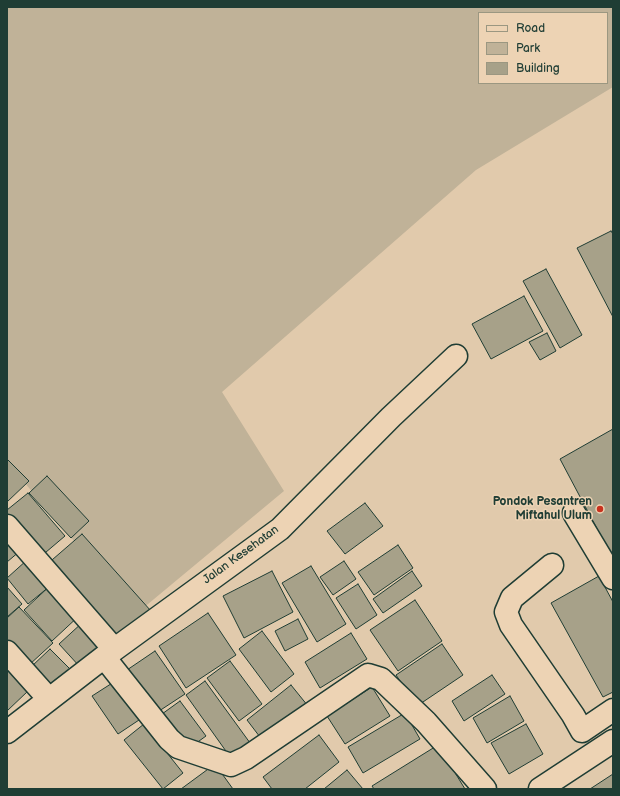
<!DOCTYPE html>
<style>
body{margin:0}
#map{position:relative;width:620px;height:796px;overflow:hidden;background:#e1caac;font-family:"Balsamiq Sans",sans-serif}
canvas{display:block}
.frame{position:absolute;inset:0;border:8px solid #1f3d34;pointer-events:none}
.legend{position:absolute;left:478px;top:12px;width:130px;height:72px;box-sizing:border-box;background:#edd3b4;border:1px solid #9b9781;margin:0;padding:5px 7px;list-style:none;font-size:12px;color:#1f3d34}
.legend li{display:flex;align-items:center;gap:8px;height:20px}
.legend b{width:20px;border:1px solid #9b9781}
</style>
<div id="map">
<canvas width="620" height="796"></canvas>
<div class="frame"></div>
<ul class="legend">
<li><b style="height:5px;background:#edd3b4"></b>Road</li>
<li><b style="height:11px;background:#c0b298"></b>Park</li>
<li><b style="height:11px;background:#a7a189"></b>Building</li>
</ul>
</div>
<script>
const c = document.querySelector('canvas').getContext('2d');
c.lineJoin = 'round';
function fillPath(path, color) {
  c.fillStyle = color;
  c.fill(path, 'evenodd');
}
function poly(rows) {
  const path = new Path2D();
  for (const r of rows) {
    path.moveTo(r[0], r[1]);
    for (let i = 2; i < r.length; i += 2) path.lineTo(r[i], r[i + 1]);
  }
  return path;
}
function stroke(path, color, width, dash) {
  c.strokeStyle = color;
  c.lineWidth = width;
  c.lineCap = dash ? 'butt' : 'round';
  c.setLineDash(dash || []);
  c.stroke(path);
}
function drawText(font, color, halo, rows, align = 'center') {
  c.font = font + ' "Balsamiq Sans",sans-serif';
  c.lineWidth = 3;
  c.setLineDash([]);
  c.textBaseline = 'middle';
  c.strokeStyle = halo;
  c.fillStyle = color;
  for (const [text, x, y, turn = 0] of rows) {
    c.save();
    c.translate(x, y);
    c.rotate((+turn || 0) * Math.PI / 180);
    c.textAlign = isNaN(turn) ? turn : align;
    if (halo) c.strokeText(text, 0, 0);
    c.fillText(text, 0, 0);
    c.restore();
  }
}
fillPath(poly([
 [7,7,613,7,613,87,476,170,222,392,284,491,136,614,7,462],
 [479,13,607,13,607,83,479,83]
]), '#c0b298');
const building = poly([
 [611,231,613,234,613,317,577,248,611,231],
 [546,269,582,335,560,348,523,281,546,269],
 [524,296,543,331,491,359,472,324,524,296],
 [547,333,556,351,540,360,529,342,547,333],
 [613,429,613,559,560,459,613,429],
 [7,459,29,481,7,502,7,459],
 [47,476,89,521,71,538,29,493,47,476],
 [28,493,65,536,39,558,7,520,7,510,28,493],
 [365,503,383,526,345,554,327,531,365,503],
 [82,534,151,611,114,644,45,566,82,534],
 [7,535,20,551,7,562,7,535],
 [398,545,413,568,374,595,358,572,398,545],
 [27,560,50,586,28,604,7,578,27,560],
 [344,561,356,579,333,595,320,577,344,561],
 [311,566,346,624,317,642,282,583,311,566],
 [272,571,293,612,244,638,223,596,272,571],
 [412,571,422,586,383,613,373,599,412,571],
 [599,576,613,602,613,692,603,697,551,603,599,576],
 [53,583,81,614,52,641,24,610,53,583],
 [358,584,377,615,356,629,336,598,358,584],
 [7,587,22,604,7,617,7,587],
 [415,600,442,641,398,671,370,630,415,600],
 [19,607,53,643,29,665,7,642,7,618,19,607],
 [208,613,236,655,186,688,159,646,208,613],
 [298,619,308,639,285,651,275,631,298,619],
 [83,622,104,645,80,667,59,644,83,622],
 [262,631,294,674,271,692,239,649,262,631],
 [351,633,367,659,320,688,305,662,351,633],
 [442,644,463,675,417,706,396,675,442,644],
 [50,649,73,672,54,690,31,667,50,649],
 [155,651,185,694,153,715,124,672,155,651],
 [230,661,262,704,239,721,207,678,230,661],
 [7,669,28,691,7,711,7,669],
 [492,675,505,694,464,721,452,701,492,675],
 [117,680,142,718,118,734,92,696,117,680],
 [205,681,253,747,233,761,186,695,205,681],
 [291,685,308,706,263,741,247,720,291,685],
 [372,687,390,716,345,744,327,716,372,687],
 [510,696,524,721,487,743,473,718,510,696],
 [180,701,206,736,188,749,162,714,180,701],
 [405,713,420,739,363,773,348,747,405,713],
 [144,724,183,773,163,789,124,740,144,724],
 [526,724,543,754,509,774,491,743,526,724],
 [319,735,339,762,305,789,272,789,263,777,319,735],
 [438,745,465,789,374,789,372,786,438,745],
 [215,764,233,789,181,789,215,764],
 [347,770,363,789,324,789,347,770],
 [613,774,613,789,590,789,613,774]
]);
fillPath(building, '#a7a189');
stroke(building, '#1f3d34', 1);
const minor = poly([
 [574,513,613,578],
 [7,526,114,649],
 [552,565,512,598,506,612,511,625,573,715,582,731,613,710],
 [7,652,48,698],
 [104,657,169,739,178,747,231,765,246,758,368,675,381,679,426,722,485,789],
 [7,732,104,657,280,529,391,417,456,356],
 [540,789,613,741]
]);
stroke(minor, '#1f3d34', 25);
stroke(minor, '#edd3b4', 22);
for (const [x, y, r, color] of [
 [600,509,4,"#c8321e"]
]) {
  const dot = new Path2D();
  dot.arc(x, y, r, 0, 2 * Math.PI);
  c.fillStyle = color;
  c.fill(dot);
  stroke(dot, '#edd3b4', 1.5);
}
drawText('bold 12px', '#1f3d34', '#edd3b4', [
 ["Pondok Pesantren",592,502],
 ["Miftahul Ulum",592,516]
], 'right');
drawText('12px', '#1f3d34', '#edd3b4', [
 ["Jalan Kesehatan",241,555,-36]
]);
</script>
